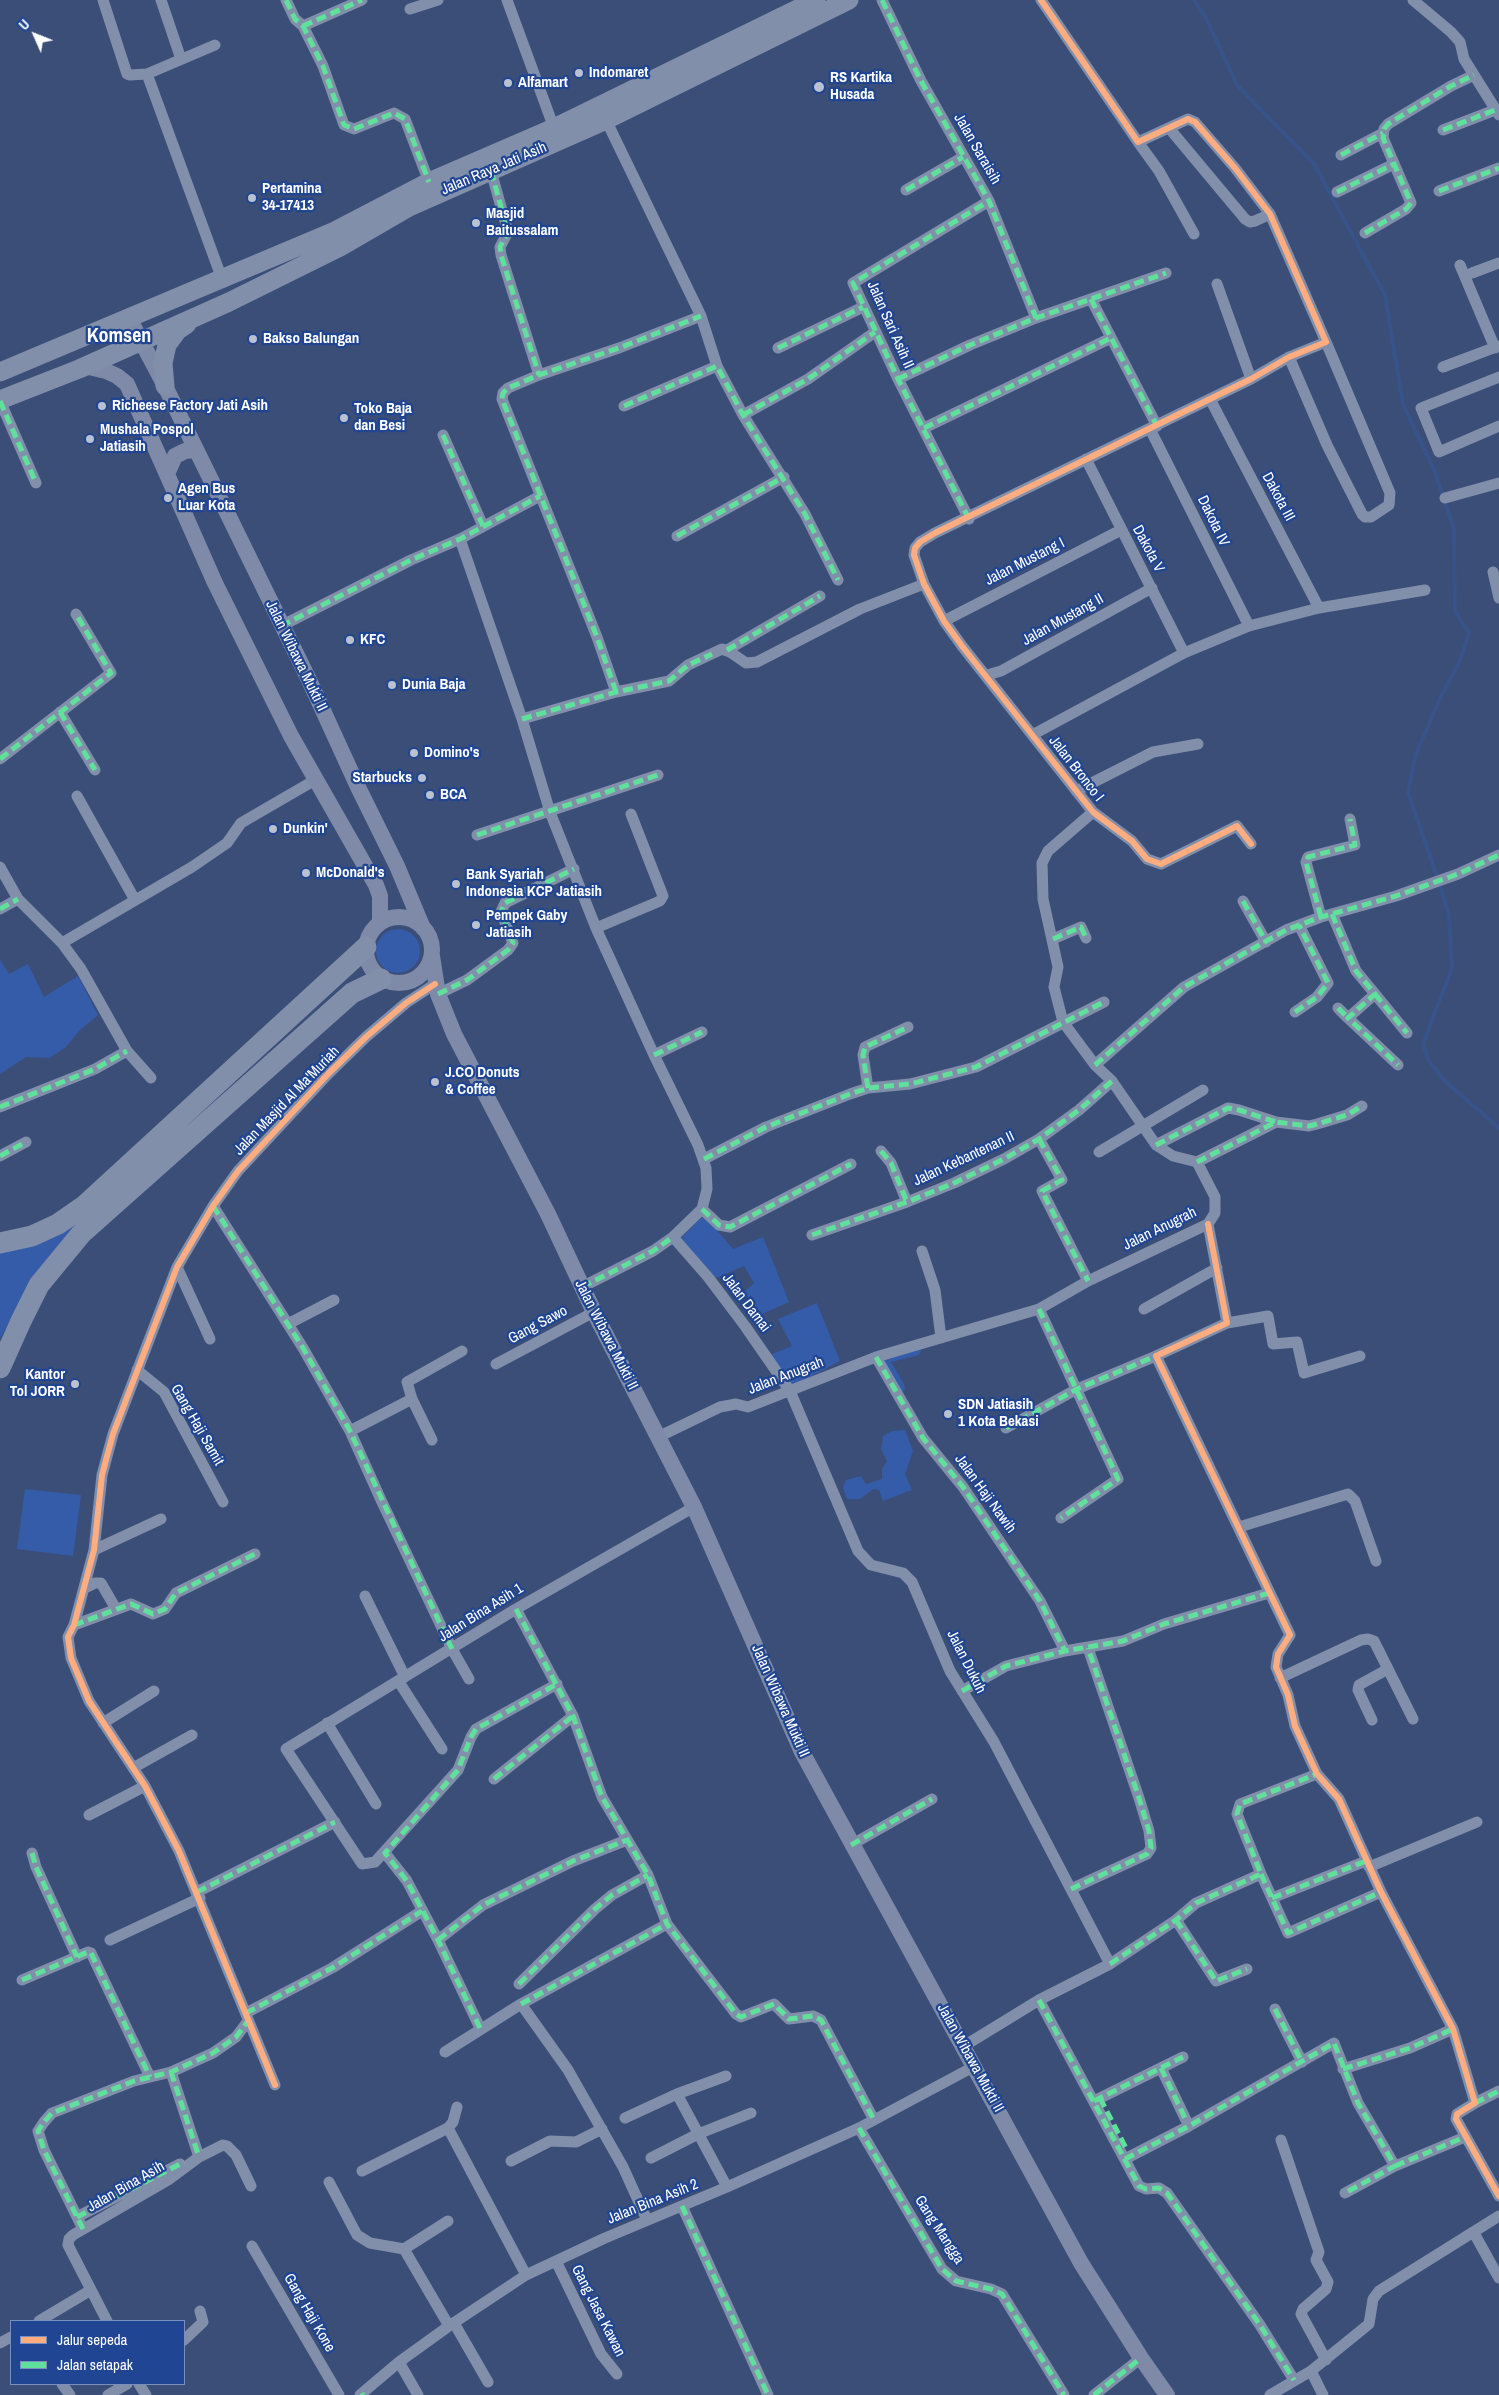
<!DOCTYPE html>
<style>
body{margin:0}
#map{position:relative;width:1499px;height:2395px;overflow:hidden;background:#3a4e78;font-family:"Archivo Narrow",sans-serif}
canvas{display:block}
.legend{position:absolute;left:10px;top:2320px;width:175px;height:65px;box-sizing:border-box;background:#204592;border:1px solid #798fbe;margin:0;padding:6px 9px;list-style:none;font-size:15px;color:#fff}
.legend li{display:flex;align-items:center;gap:10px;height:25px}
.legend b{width:25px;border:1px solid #798fbe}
.north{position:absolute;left:10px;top:10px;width:50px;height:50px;-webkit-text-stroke:4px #204592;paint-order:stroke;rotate:314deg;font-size:14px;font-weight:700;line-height:20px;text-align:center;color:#fff}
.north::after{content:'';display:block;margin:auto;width:18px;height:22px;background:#fff;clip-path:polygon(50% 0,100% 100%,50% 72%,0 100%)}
</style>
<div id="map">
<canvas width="1499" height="2395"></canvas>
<ul class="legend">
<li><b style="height:6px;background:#ffac80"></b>Jalur sepeda</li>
<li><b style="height:6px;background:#60e19b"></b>Jalan setapak</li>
</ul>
<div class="north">U</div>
</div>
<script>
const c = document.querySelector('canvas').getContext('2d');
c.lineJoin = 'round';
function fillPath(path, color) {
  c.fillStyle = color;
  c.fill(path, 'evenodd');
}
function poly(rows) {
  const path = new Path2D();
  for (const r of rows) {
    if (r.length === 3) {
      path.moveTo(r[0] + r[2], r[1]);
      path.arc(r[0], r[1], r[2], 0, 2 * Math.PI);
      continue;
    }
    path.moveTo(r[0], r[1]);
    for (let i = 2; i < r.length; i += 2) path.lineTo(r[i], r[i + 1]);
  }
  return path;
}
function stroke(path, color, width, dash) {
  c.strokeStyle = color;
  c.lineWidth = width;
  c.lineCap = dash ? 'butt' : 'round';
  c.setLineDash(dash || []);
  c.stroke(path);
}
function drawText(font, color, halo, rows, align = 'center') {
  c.font = font + ' "Archivo Narrow",sans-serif';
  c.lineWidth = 4.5;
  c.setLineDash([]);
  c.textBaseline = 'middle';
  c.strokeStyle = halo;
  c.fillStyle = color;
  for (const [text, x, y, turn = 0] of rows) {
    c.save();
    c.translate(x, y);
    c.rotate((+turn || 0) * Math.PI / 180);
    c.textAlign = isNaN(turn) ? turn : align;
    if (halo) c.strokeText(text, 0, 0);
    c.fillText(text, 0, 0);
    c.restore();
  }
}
fillPath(poly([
 [398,951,22],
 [0,960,9,974,28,964,44,997,78,976,98,1015,80,1030,66,1047,50,1058,26,1057,0,1074],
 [85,1215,19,1303,0,1339,0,1248],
 [704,1215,733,1249,763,1237,789,1302,760,1315,744,1292,754,1283,744,1266,716,1278,681,1238],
 [817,1303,840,1361,791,1387,770,1355,792,1346,778,1319],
 [919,1345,921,1352,919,1355,891,1362,904,1384,905,1390,898,1395,876,1357],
 [905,1430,913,1451,905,1474,912,1490,883,1501,879,1490,873,1489,860,1499,847,1499,843,1488,846,1480,861,1476,866,1484,882,1479,882,1469,887,1461,881,1449,883,1436,892,1431],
 [25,1489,81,1495,73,1556,17,1549]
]), '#355ca8');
stroke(poly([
 [1194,0,1206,18,1237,85,1314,164,1385,295,1403,404,1435,472,1454,529,1455,611,1469,633,1460,661,1442,694,1416,754,1408,792,1436,874],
 [1440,886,1449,915,1452,968,1423,1044,1429,1061,1445,1081,1499,1128]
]), '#385389', 4);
stroke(poly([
 [103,0,127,74,130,75,147,74,215,45],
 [161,0,181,59],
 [286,0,295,19,303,26,323,66,344,125,354,129,394,113,405,119,429,182],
 [507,0,554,128],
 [882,0,920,79,989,201,1036,318],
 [1041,0,1138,142,1188,119,1195,122,1235,168,1270,214,1326,342,1289,357,1251,379,935,533,920,542,915,548,914,555,924,584,944,621,962,646,1093,812,1132,841,1147,859,1161,864,1237,826,1251,844],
 [1413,0,1451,32,1460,42,1464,59,1499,115],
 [410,9,438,0],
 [303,26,362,0],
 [147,74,222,279],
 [606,120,701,316,717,366,743,415,805,514,838,580],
 [1169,128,1245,219,1250,222,1255,221,1270,214],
 [1443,130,1495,110],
 [1138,142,1159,171,1194,234],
 [1341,155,1383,133],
 [491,171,508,232,500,247,501,255,539,375],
 [906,190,963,157],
 [1439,191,1499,168],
 [1337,192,1394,164],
 [1365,233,1406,209,1411,203,1383,138,1384,129,1388,124,1451,86,1474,75],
 [1460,265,1495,348],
 [1472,273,1499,263],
 [1217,284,1251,379],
 [1091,299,1157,426],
 [778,348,863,307],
 [1289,357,1327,445,1362,514,1365,517,1371,517,1389,505,1390,493,1326,342],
 [1443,367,1499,346],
 [1499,377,1421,408,1439,452,1499,426],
 [898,379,970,345,1036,318,1166,273],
 [1210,399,1319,608],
 [0,401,36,483],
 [624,406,717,366],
 [743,415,808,379,875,332],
 [924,428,1111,338],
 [1150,429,1249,626],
 [443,435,483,526],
 [1086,459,1184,653],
 [1445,498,1499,483],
 [969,519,898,379,853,283,989,201],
 [677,536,784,477],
 [460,539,522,719,550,812,596,928,654,1055,698,1145,706,1168,707,1189,702,1209,673,1237,653,1251,582,1287],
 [1493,572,1499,598],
 [944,621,1121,530],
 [281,626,411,560,460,539,540,496],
 [727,650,820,596],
 [987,675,1001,671,1152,588],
 [616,692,597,637,502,399,503,393,508,388,539,375,619,348,701,316],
 [60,712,95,770],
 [522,719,616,692,669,681,688,665,722,649,730,652,746,663,757,662,860,609,924,584],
 [1034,734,1184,653,1249,626,1319,608,1425,590],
 [0,759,111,673,76,614],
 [1076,791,1153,752,1198,744],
 [77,796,135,900],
 [477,835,658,775],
 [0,867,18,899,62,943,81,969,127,1051,151,1078],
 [1243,901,1266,942],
 [0,909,18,899],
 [1332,914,1356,971,1375,994,1348,1018,1398,1065],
 [1321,917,1306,862,1308,857,1355,845,1350,819],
 [596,928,660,901,663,896,631,814],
 [1053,939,1081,927,1086,938],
 [62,943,192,867,227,843,241,823,315,780],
 [438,994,467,980,508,950,513,943,501,912,505,903,574,869],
 [1375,994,1407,1033],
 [1338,1008,1348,1018],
 [1295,1012,1317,997,1328,983,1299,925],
 [654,1055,702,1032],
 [1095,1065,1184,987,1286,930,1321,917,1396,896,1458,874,1499,855],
 [868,1088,863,1055,865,1047,908,1027],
 [0,1107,95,1069,127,1051],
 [1039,1139,1062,1180,1042,1191,1088,1281],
 [1156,1145,1228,1108,1239,1110,1276,1122],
 [881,1151,891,1163,907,1202],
 [1099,1152,1203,1090],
 [0,1156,26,1142],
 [704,1159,766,1127,850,1094,868,1088,910,1084,976,1067,1104,1002],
 [1197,1162,1276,1122,1309,1126,1317,1124,1347,1115,1362,1106],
 [213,1206,303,1348,350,1431,381,1500,452,1649,469,1679],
 [702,1209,719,1225,730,1227,851,1164],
 [1208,1224,1227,1323,1156,1356,1290,1635,1278,1654,1276,1667,1288,1695,1295,1726,1317,1774,1339,1799,1381,1892,1453,2029,1475,2103,1457,2114,1456,2119,1499,2196],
 [812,1235,907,1202,954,1183,1004,1159,1039,1139,1079,1110,1112,1081],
 [673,1237,708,1277,745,1326,790,1391,858,1551,871,1565,903,1573,912,1582,950,1671,994,1742,1110,1964],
 [922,1251,935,1290,941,1338],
 [177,1267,210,1339],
 [1039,1309,1118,1479,1061,1518],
 [1144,1309,1217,1268],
 [1227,1323,1268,1316,1273,1344,1297,1342,1304,1373,1360,1356],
 [288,1324,334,1300],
 [876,1357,923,1438,963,1487,1040,1601,1065,1651],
 [496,1364,594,1312],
 [137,1370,164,1392,223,1502],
 [1006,1428,1077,1389,1156,1356],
 [350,1431,412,1399],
 [658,1437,720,1407,736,1404,748,1407,876,1357,1039,1309,1088,1281,1208,1224,1215,1213,1215,1197,1197,1162,1173,1156,1156,1145,1112,1081,1095,1065,1063,1022,1054,987,1058,967,1043,899,1042,863,1048,851,1093,812],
 [432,1440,412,1399,407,1382,462,1351],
 [1239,1527,1348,1494,1355,1501,1376,1561],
 [94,1550,161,1519],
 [85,1588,95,1583,101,1583,116,1609],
 [365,1596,405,1677],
 [516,1609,573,1716,602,1797,648,1875,667,1924,736,2014,741,2017,774,2004,789,2019,813,2016,821,2020,874,2120],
 [74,1625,131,1604,153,1614,165,1609,176,1593,255,1554],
 [1280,1678,1361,1640,1368,1639,1374,1641,1413,1719],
 [399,1682,442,1749],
 [557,1684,476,1729,471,1737,458,1770,375,1862,362,1864,286,1749,516,1609,694,1507],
 [962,1691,1006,1666,1065,1651,1123,1641,1164,1624,1269,1593],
 [1372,1720,1358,1690,1359,1685,1388,1669],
 [103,1723,154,1691],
 [327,1723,376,1804],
 [133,1768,192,1735],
 [494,1779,573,1716],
 [89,1815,145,1786],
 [851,1845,932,1799],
 [32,1853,36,1867,77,1957],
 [385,1853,407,1881,438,1940,480,2028],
 [1369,1867,1477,1822],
 [1261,1874,1288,1933,1381,1892],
 [1071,1889,1147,1854,1151,1848,1149,1831,1139,1798,1088,1648],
 [197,1892,335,1822],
 [1272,1898,1366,1861],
 [1176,1920,1216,1981,1247,1969],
 [110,1940,200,1898],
 [438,1940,483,1905,573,1861,627,1840],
 [22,1980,88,1952,91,1953,150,2077],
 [519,1984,595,1909,612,1895,648,1875],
 [1039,2000,1139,2186,1146,2189,1159,2188,1167,2193,1260,2325,1294,2380],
 [521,2004,568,2070,623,2167,647,2220],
 [1275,2009,1302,2062],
 [246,2013,332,1968,422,1911],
 [964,2046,1039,2000,1110,1964,1176,1920,1196,1903,1261,1874,1237,1814,1240,1804,1317,1774],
 [445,2052,521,2004,667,1924],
 [1161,2068,1186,2120],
 [1343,2069,1410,2048,1453,2029],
 [171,2072,199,2157],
 [275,2085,179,1851,145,1786,89,1701,71,1658,68,1637,74,1625,94,1550,102,1475,113,1434,177,1267,213,1206,238,1171,329,1073,366,1037,406,1003,435,984],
 [677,2094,727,2187],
 [1094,2101,1183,2057],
 [1475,2103,1499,2091],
 [625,2118,677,2094,726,2076],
 [448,2128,526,2275],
 [859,2128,942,2269,956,2281,991,2289,1002,2294,1064,2395],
 [1281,2140,1319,2252,1316,2260,1328,2282,1326,2289,1303,2309,1301,2314,1326,2360],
 [651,2158,698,2134,751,2113],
 [1125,2159,1189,2126,1334,2043,1358,2103,1395,2166,1345,2193],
 [511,2161,550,2141,576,2142,602,2129],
 [1395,2166,1465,2137],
 [362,2171,448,2128,453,2122,457,2107],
 [329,2182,357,2235,370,2243,404,2249,449,2326],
 [682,2206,768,2395],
 [77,2217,180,2164],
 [83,2229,44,2150,38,2131,44,2122,52,2113,134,2081,171,2072,213,2053,236,2037,248,2021],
 [1474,2233,1499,2278],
 [252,2246,339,2395],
 [404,2249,448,2221],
 [556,2261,601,2354,617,2374],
 [39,2321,91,2290],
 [107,2321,68,2245,69,2239,73,2235,168,2180,199,2157,223,2145,227,2146,236,2155,251,2186],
 [454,2323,488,2382],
 [184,2340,203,2322,200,2311],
 [0,2343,11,2337],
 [399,2362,418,2395],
 [1311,2371,1323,2395],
 [62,2384,70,2395],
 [139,2384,146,2395],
 [108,2395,127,2384],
 [360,2395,399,2362,449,2326,526,2275,605,2238,727,2187,859,2128,975,2066],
 [1094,2395,1141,2358],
 [1270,2395,1311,2371,1369,2324,1373,2299,1379,2291,1499,2216]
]), '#828fab', 11);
stroke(poly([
 [129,318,165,386,310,682,358,787,397,866,423,928],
 [80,368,89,367,106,371,117,376,127,384,215,583,291,736,376,885,380,896,380,923],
 [167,474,175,456,185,451,196,450],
 [399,950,33],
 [432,956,438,994,454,1034,548,1214,594,1312,694,1507,802,1752,1081,2263,1141,2358,1167,2395]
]), '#7e8aa7', 16);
stroke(poly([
 [0,372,335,231,429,182,554,128,816,0],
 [165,386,163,363,167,345,178,330,187,324],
 [0,400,79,369,229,302,340,247,409,207,606,120,849,0]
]), '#818faa', 19);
stroke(poly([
 [0,1243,32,1236,58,1224,84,1206,366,947],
 [0,1368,21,1321,39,1285,81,1234,352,993,381,979]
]), '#818fab', 21);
stroke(poly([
 [286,0,295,19,303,26,323,66,344,125,354,129,394,113,405,119,429,182],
 [882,0,920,79,989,201,1036,318],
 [303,26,362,0],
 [1443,130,1495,110],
 [1341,155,1383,133],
 [491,171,508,232,500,247,501,255,539,375],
 [906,190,963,157],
 [1439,191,1499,168],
 [1337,192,1394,164],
 [1365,233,1406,209,1411,203,1383,138,1384,129,1388,124,1451,86,1474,75],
 [1091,299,1157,426],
 [778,348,863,307],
 [898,379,970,345,1036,318,1166,273],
 [0,401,36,483],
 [624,406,717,366,743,415,805,514,838,580],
 [743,415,808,379,875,332],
 [924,428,1111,338],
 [443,435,483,526],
 [969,519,898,379,853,283,989,201],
 [677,536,784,477],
 [281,626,411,560,460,539,540,496],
 [727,650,820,596],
 [616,692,597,637,502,399,503,393,508,388,539,375,619,348,701,316],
 [60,712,95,770],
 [522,719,616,692,669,681,688,665,712,654],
 [0,759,111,673,76,614],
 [477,835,658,775],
 [1243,901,1266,942],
 [0,909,18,899],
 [1332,914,1356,971,1375,994,1348,1018,1398,1065],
 [1321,917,1306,862,1308,857,1355,845,1350,819],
 [1053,939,1081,927,1086,938],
 [438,994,467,980,508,950,513,943,501,912,505,903,574,869],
 [1375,994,1407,1033],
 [1338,1008,1348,1018],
 [1295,1012,1317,997,1328,983,1299,925],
 [654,1055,702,1032],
 [1095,1065,1184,987,1286,930,1321,917,1396,896,1458,874,1499,855],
 [868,1088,863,1055,865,1047,908,1027],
 [0,1107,95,1069,127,1051],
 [1039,1139,1062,1180,1042,1191,1088,1281],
 [1156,1145,1228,1108,1239,1110,1276,1122],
 [881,1151,891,1163,907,1202],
 [0,1156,26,1142],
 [704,1159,766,1127,850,1094,868,1088,910,1084,976,1067,1104,1002],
 [1197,1162,1276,1122,1309,1126,1317,1124,1347,1115,1362,1106],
 [213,1206,303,1348,350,1431,452,1649],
 [702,1209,719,1225,730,1227,851,1164],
 [812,1235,907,1202,954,1183,1004,1159,1039,1139,1079,1110,1112,1081],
 [582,1287,653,1251,673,1237],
 [1039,1309,1118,1479,1061,1518],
 [876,1357,923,1438,963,1487,1040,1601,1065,1651],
 [1006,1428,1077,1389,1156,1356],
 [516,1609,573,1716,602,1797,648,1875,667,1924,736,2014,741,2017,774,2004,789,2019,813,2016,821,2020,874,2120],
 [74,1625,131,1604,153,1614,165,1609,176,1593,255,1554],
 [962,1691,1006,1666,1065,1651,1123,1641,1164,1624,1269,1593],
 [494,1779,573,1716],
 [851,1845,932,1799],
 [32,1853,36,1867,77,1957],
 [1261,1874,1288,1933,1381,1892],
 [1071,1889,1147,1854,1151,1848,1149,1831,1139,1798,1088,1648],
 [197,1892,335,1822],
 [1272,1898,1366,1861],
 [1176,1920,1216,1981,1247,1969],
 [438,1940,483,1905,573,1861,627,1840],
 [1110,1964,1176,1920,1196,1903,1261,1874,1237,1814,1240,1804,1317,1774],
 [22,1980,88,1952,91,1953,150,2077],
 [519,1984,595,1909,612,1895,648,1875],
 [1039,2000,1139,2186,1146,2189,1159,2188,1167,2193,1260,2325,1294,2380],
 [521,2004,667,1924],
 [1275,2009,1302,2062],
 [246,2013,332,1968,422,1911],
 [480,2028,438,1940,407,1881,385,1853,458,1770,471,1737,476,1729,557,1684],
 [1161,2068,1186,2120],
 [1343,2069,1410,2048,1453,2029],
 [171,2072,199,2157],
 [1100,2098,1127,2150],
 [1094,2101,1183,2057],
 [1475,2103,1499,2091],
 [859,2128,942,2269,956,2281,991,2289,1002,2294,1064,2395],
 [1125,2159,1189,2126,1334,2043,1358,2103,1395,2166,1345,2193],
 [1395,2166,1465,2137],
 [682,2206,768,2395],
 [77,2217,184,2162],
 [83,2229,44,2150,38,2131,44,2122,52,2113,134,2081,171,2072,213,2053,236,2037,248,2021],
 [362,2393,363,2395],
 [1094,2395,1141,2358]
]), '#60e19b', 5, [10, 5]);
stroke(poly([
 [1041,0,1138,142,1188,119,1195,122,1235,168,1270,214,1326,342,1289,357,1251,379,935,533,920,542,915,548,914,555,924,584,944,621,962,646,1093,812,1132,841,1147,859,1161,864,1237,826,1251,844],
 [1208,1224,1227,1323,1156,1356,1290,1635,1278,1654,1276,1667,1288,1695,1295,1726,1317,1774,1339,1799,1381,1892,1453,2029,1475,2103,1457,2114,1456,2119,1499,2196],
 [275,2085,179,1851,145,1786,89,1701,71,1658,68,1637,74,1625,94,1550,102,1475,113,1434,177,1267,213,1206,238,1171,329,1073,366,1037,406,1003,435,984]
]), '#ffac80', 6);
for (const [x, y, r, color] of [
 [579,73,5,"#bac1d0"],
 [508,83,5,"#bac1d0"],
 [819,87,6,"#bac1d0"],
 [252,198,5,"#bac1d0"],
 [476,223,5,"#bac1d0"],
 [253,339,5,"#bac1d0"],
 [102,406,5,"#bac1d0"],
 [344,418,5,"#bac1d0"],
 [90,439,5,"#bac1d0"],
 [168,498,5,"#bac1d0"],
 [350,640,5,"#bac1d0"],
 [392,685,5,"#bac1d0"],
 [414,753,5,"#bac1d0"],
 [422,778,5,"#bac1d0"],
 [430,795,5,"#bac1d0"],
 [273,829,5,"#bac1d0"],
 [306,873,5,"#bac1d0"],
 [456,884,5,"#bac1d0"],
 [476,925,5,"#bac1d0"],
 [435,1082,5,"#bac1d0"],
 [75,1384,5,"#bac1d0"],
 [948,1414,5,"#bac1d0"]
]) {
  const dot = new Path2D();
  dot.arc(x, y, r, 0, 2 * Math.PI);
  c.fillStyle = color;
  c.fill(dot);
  stroke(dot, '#204592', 2);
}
drawText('bold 15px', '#fff', '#204592', [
 ["Indomaret",589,73],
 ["RS Kartika",830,78],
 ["Husada",830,95],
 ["Alfamart",518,83],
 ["Pertamina",262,189],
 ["34-17413",262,206],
 ["Masjid",486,214],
 ["Baitussalam",486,231],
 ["Bakso Balungan",263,339],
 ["Richeese Factory Jati Asih",112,406],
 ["Toko Baja",354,409],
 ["dan Besi",354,426],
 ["Mushala Pospol",100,430],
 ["Jatiasih",100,447],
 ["Agen Bus",178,489],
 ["Luar Kota",178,506],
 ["KFC",360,640],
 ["Dunia Baja",402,685],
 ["Domino's",424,753],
 ["Starbucks",412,778,"right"],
 ["BCA",440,795],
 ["Dunkin'",283,829],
 ["McDonald's",316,873],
 ["Bank Syariah",466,875],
 ["Indonesia KCP Jatiasih",466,892],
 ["Pempek Gaby",486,916],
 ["Jatiasih",486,933],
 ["J.CO Donuts",445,1073],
 ["& Coffee",445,1090],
 ["Kantor",65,1375,"right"],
 ["Tol JORR",65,1392,"right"],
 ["SDN Jatiasih",958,1405],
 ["1 Kota Bekasi",958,1422]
], 'left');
drawText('15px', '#fff', '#204592', [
 ["Jalan Saraisih",977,149,60],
 ["Jalan Raya Jati Asih",494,169,-23],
 ["Jalan Sari Asih II",890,325,66],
 ["Dakota III",1278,497,62],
 ["Dakota IV",1213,521,64],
 ["Dakota V",1148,549,62],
 ["Jalan Mustang I",1025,562,-27],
 ["Jalan Mustang II",1063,620,-29],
 ["Jalan Wibawa Mukti II",296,656,64],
 ["Jalan Bronco I",1076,769,52],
 ["Jalan Masjid Al Ma'Muriah",287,1101,-46],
 ["Jalan Kebantenan II",964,1159,-25],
 ["Jalan Anugrah",1160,1229,-26],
 ["Jalan Damai",746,1303,53],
 ["Gang Sawo",538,1325,-28],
 ["Jalan Wibawa Mukti II",606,1335,63],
 ["Jalan Anugrah",786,1376,-21],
 ["Gang Haji Samit",197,1425,60],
 ["Jalan Haji Nawih",985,1494,54],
 ["Jalan Bina Asih 1",481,1613,-32],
 ["Jalan Dukuh",966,1662,63],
 ["Jalan Wibawa Mukti II",780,1701,66],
 ["Jalan Wibawa Mukti II",970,2058,61],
 ["Jalan Bina Asih",126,2187,-30],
 ["Jalan Bina Asih 2",653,2202,-22],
 ["Gang Mangga",939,2230,57],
 ["Gang Jasa Kawan",598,2311,63],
 ["Gang Haji Kone",309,2313,60]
]);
drawText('bold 20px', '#fff', '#204592', [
 ["Komsen",119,337]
]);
</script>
